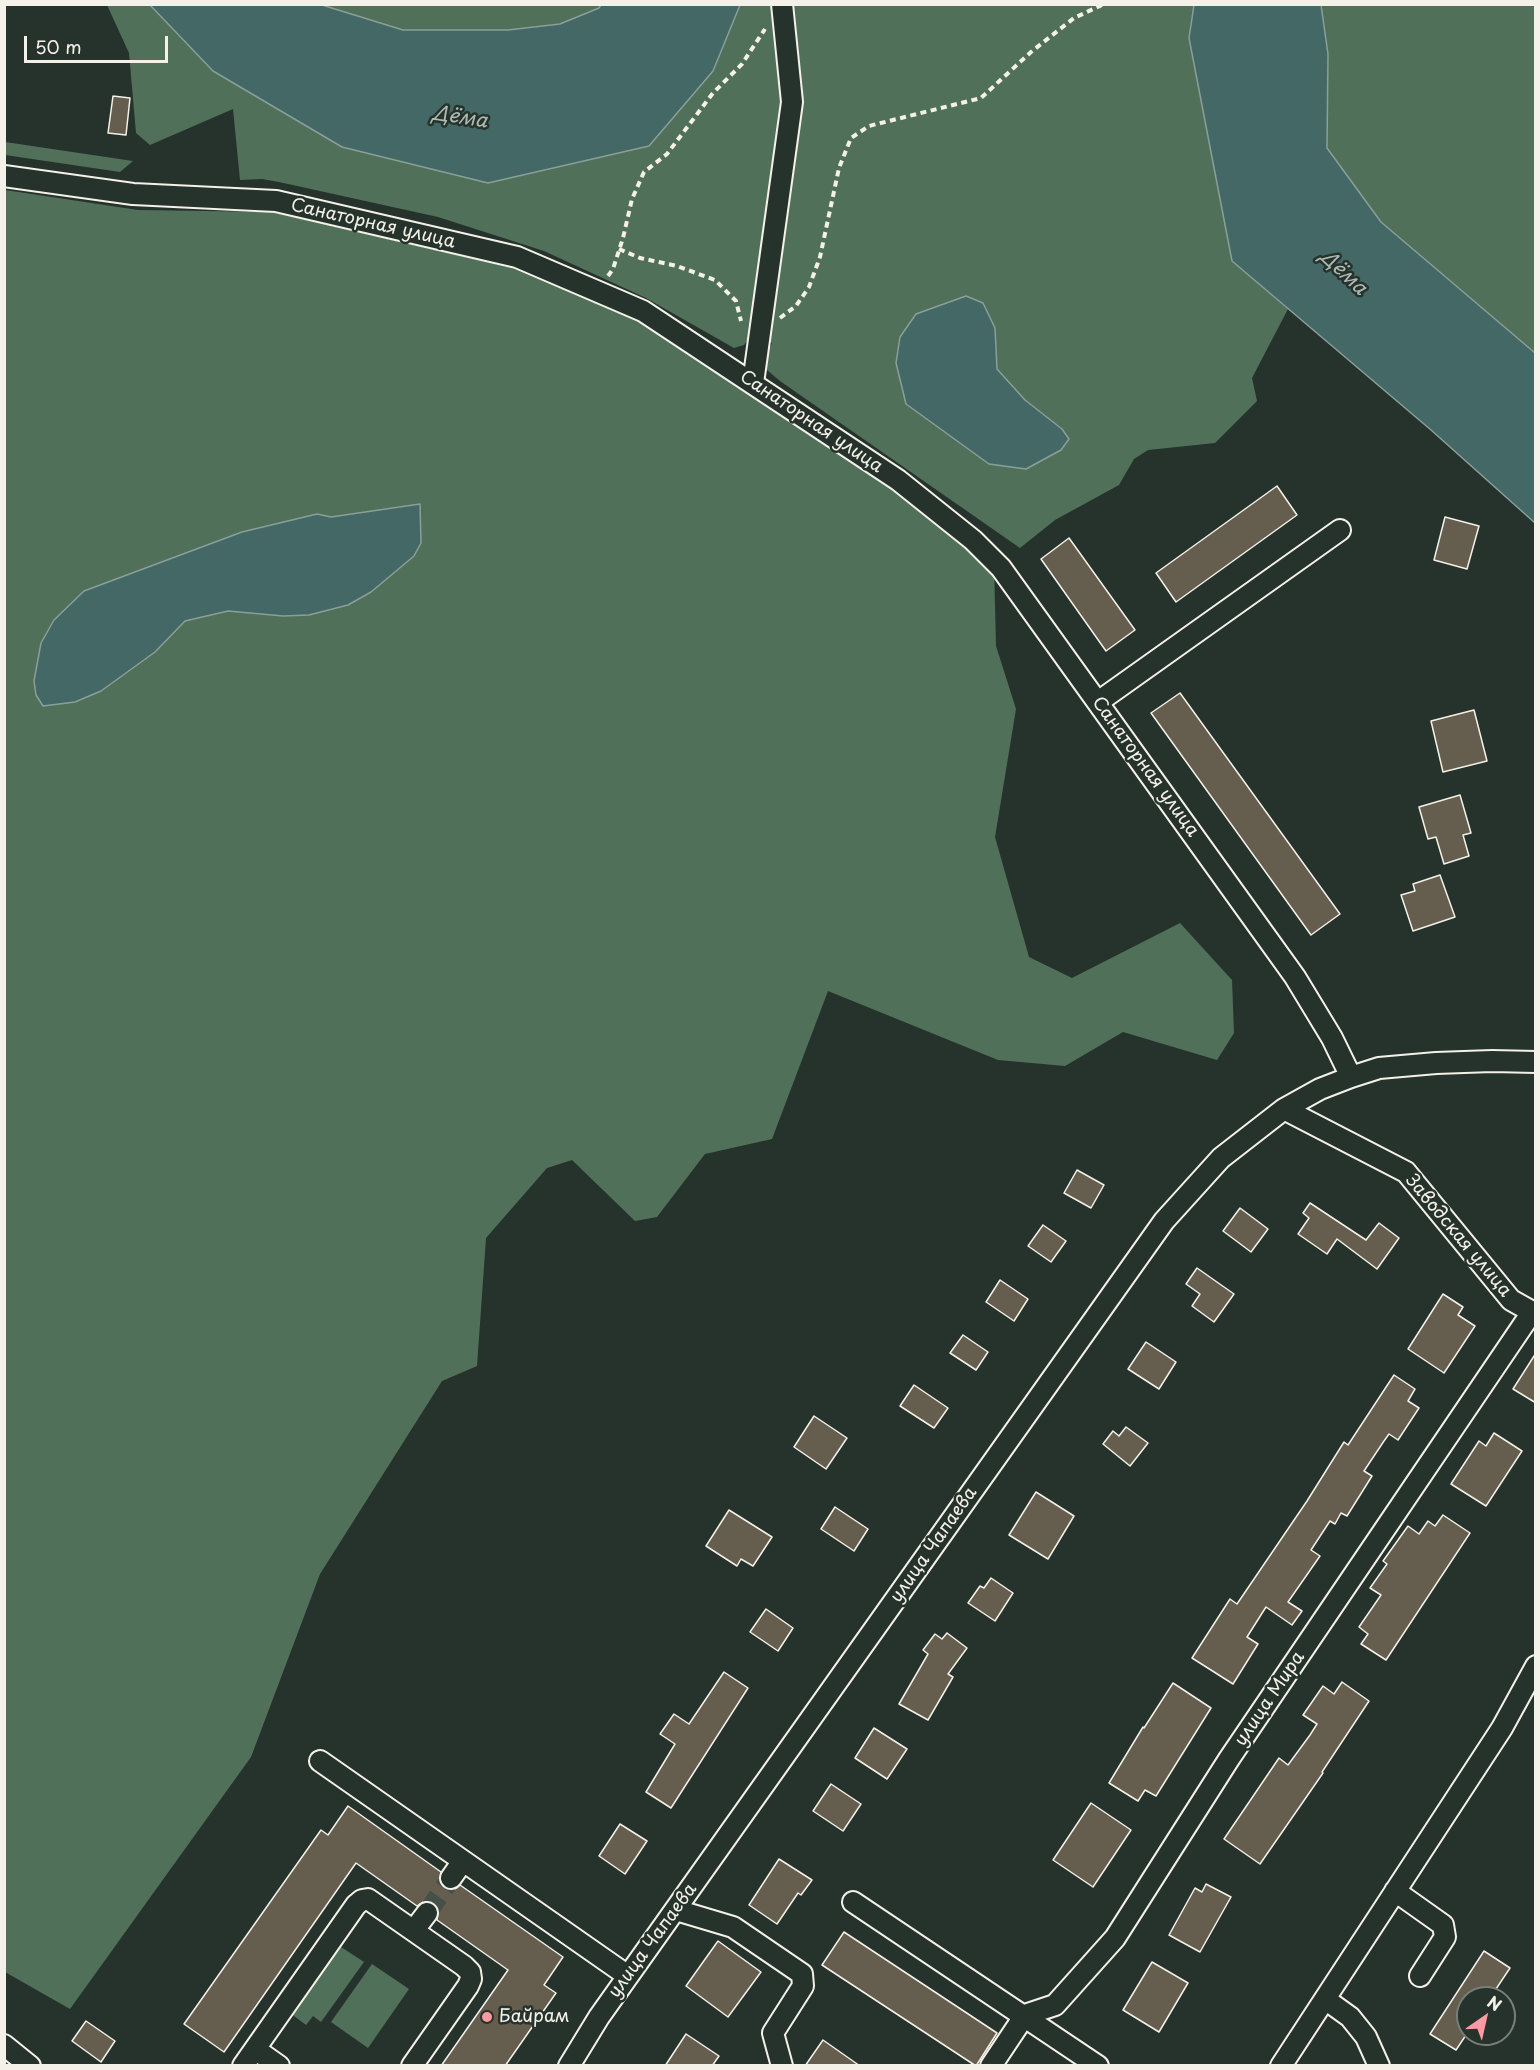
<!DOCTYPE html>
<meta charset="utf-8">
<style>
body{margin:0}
#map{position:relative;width:1540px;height:2070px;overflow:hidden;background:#26332d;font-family:"Playpen Sans",sans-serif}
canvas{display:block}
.frame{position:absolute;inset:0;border:6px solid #f4f1e8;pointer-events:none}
.north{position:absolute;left:1456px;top:1986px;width:60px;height:60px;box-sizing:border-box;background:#26332d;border:2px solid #787f78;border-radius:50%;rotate:34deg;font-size:16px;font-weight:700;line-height:24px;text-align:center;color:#f4f1e8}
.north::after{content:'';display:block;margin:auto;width:21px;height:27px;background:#ff9aa2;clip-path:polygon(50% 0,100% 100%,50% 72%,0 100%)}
.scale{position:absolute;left:24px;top:36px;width:144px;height:27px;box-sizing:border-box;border:3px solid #f4f1e8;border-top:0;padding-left:8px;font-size:18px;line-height:21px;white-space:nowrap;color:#f4f1e8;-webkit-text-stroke:4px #26332d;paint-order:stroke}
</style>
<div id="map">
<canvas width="1540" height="2070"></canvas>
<div class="frame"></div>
<div class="north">N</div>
<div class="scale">50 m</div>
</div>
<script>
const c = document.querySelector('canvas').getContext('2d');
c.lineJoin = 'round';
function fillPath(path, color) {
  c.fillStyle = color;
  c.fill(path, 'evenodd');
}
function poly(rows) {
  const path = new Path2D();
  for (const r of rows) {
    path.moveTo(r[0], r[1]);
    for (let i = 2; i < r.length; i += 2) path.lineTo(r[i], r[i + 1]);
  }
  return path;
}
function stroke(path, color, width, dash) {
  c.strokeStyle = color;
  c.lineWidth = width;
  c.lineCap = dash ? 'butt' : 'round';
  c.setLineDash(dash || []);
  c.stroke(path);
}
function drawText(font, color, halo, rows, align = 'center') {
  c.font = font + ' "Playpen Sans",sans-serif';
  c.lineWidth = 5;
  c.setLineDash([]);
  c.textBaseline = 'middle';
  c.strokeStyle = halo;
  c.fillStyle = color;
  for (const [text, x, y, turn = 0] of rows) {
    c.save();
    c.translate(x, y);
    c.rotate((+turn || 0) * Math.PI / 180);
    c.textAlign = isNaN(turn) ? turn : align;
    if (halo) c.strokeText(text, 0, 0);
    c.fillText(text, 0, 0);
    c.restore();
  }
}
fillPath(poly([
 [107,5,150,5,213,71,713,71,740,5,1194,5,1189,38,1232,261,1288,309,1252,378,1257,401,1215,443,1148,450,1134,459,1119,485,1055,520,1020,548,780,381,767,370,767,353,772,343,750,337,744,345,734,348,646,298,544,251,438,217,279,182,262,179,240,180,233,109,150,145,136,133,129,53],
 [995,328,997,369,1025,400,1062,429,900,338],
 [322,5,601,5,599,8,560,24,508,30,403,30],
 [1321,5,1535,5,1535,353,1381,222,1327,148,1328,54],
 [5,142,133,161,120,172,5,155],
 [5,190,138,210,272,212,512,268,640,322,889,487,994,565,996,646,1016,709,995,837,1029,957,1072,978,1180,923,1232,980,1234,1033,1217,1060,1123,1032,1065,1066,998,1060,828,991,772,1139,705,1154,657,1217,635,1221,572,1160,547,1168,486,1238,477,1366,442,1381,320,1574,251,1757,70,2009,5,1972],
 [338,1945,364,1962,321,2022,313,2016,306,2025,290,2013],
 [372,1964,409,1989,368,2048,331,2022]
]), '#51705a');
const water = poly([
 [150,5,322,5,403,30,508,30,560,24,599,8,601,5,740,5,713,71,649,146,488,183,342,147,213,71,150,5],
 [1194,5,1321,5,1328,54,1327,148,1381,222,1535,353,1535,523,1431,430,1232,261,1189,38,1194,5],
 [966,296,983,303,995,328,997,369,1025,400,1062,429,1069,439,1061,450,1026,469,989,464,906,404,896,363,900,337,916,314,966,296],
 [420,504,421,543,414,556,371,592,348,605,309,615,283,616,228,611,185,621,155,652,101,691,75,702,43,706,36,695,34,681,41,643,54,620,84,591,242,532,317,514,331,517,420,504]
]);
fillPath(water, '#436866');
stroke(water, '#8a9f9a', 1.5);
const building = poly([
 [113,96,130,98,126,135,108,133,113,96],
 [1277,486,1297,515,1176,602,1156,573,1277,486],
 [1445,517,1479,526,1467,569,1434,560,1445,517],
 [1069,538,1135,630,1106,651,1041,559,1069,538],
 [1180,693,1340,914,1311,935,1151,713,1180,693],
 [1474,710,1487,761,1443,772,1431,721,1474,710],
 [1460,795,1471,833,1463,835,1469,856,1444,864,1436,837,1428,839,1419,807,1460,795],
 [1440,875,1455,917,1413,931,1401,895,1415,891,1413,884,1440,875],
 [1077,1170,1104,1185,1091,1208,1064,1193,1077,1170],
 [1310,1203,1366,1240,1379,1223,1399,1238,1377,1269,1337,1239,1327,1254,1298,1234,1309,1218,1303,1213,1310,1203],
 [1240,1208,1268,1229,1251,1252,1223,1231,1240,1208],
 [1043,1225,1066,1241,1051,1262,1028,1246,1043,1225],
 [1197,1268,1234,1294,1214,1322,1192,1306,1200,1294,1186,1284,1197,1268],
 [1000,1280,1028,1299,1014,1321,986,1302,1000,1280],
 [1443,1294,1463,1307,1458,1315,1475,1326,1444,1373,1408,1349,1443,1294],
 [963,1335,988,1352,976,1370,950,1353,963,1335],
 [1146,1342,1176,1362,1159,1389,1128,1369,1146,1342],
 [1536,1353,1536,1403,1513,1389,1536,1353],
 [1394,1375,1415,1389,1408,1401,1419,1408,1398,1440,1389,1434,1384,1441,1364,1471,1372,1476,1347,1516,1341,1513,1335,1524,1330,1521,1311,1550,1320,1556,1288,1602,1302,1611,1292,1625,1266,1607,1247,1637,1258,1644,1233,1684,1192,1658,1230,1599,1237,1604,1307,1501,1344,1442,1348,1445,1394,1375],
 [914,1385,948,1408,934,1428,900,1406,914,1385],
 [814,1416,847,1438,826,1469,794,1447,814,1416],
 [1126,1427,1148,1443,1130,1466,1103,1444,1113,1431,1119,1436,1126,1427],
 [1494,1433,1522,1451,1486,1506,1451,1484,1479,1441,1486,1446,1494,1433],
 [1036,1492,1074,1516,1048,1559,1009,1535,1036,1492],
 [835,1507,868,1529,854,1551,821,1529,835,1507],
 [729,1510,772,1537,753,1566,741,1559,737,1566,706,1546,729,1510],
 [1443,1515,1470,1533,1386,1660,1361,1644,1368,1634,1359,1627,1381,1595,1370,1588,1387,1564,1383,1561,1408,1526,1419,1534,1428,1521,1435,1526,1443,1515],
 [991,1578,1013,1593,995,1621,968,1603,980,1586,984,1588,991,1578],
 [766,1609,793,1628,778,1651,750,1632,766,1609],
 [947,1633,967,1648,948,1674,953,1677,928,1720,899,1704,928,1654,923,1650,935,1634,942,1639,947,1633],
 [724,1672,748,1688,671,1808,646,1792,675,1744,660,1734,674,1714,689,1724,724,1672],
 [1342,1682,1369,1701,1322,1772,1323,1773,1260,1864,1224,1839,1279,1758,1288,1765,1310,1735,1317,1724,1303,1715,1323,1686,1334,1694,1342,1682],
 [1173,1683,1211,1708,1156,1796,1145,1790,1138,1801,1109,1783,1143,1727,1144,1728,1173,1683],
 [874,1728,907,1749,887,1779,855,1758,874,1728],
 [831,1784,861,1804,843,1831,813,1811,831,1784],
 [1091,1803,1131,1830,1093,1887,1053,1860,1091,1803],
 [348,1806,441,1872,440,1882,445,1888,455,1889,460,1885,563,1957,544,1985,556,1993,505,2066,441,2066,508,1970,437,1920,438,1909,434,1903,423,1902,417,1906,356,1863,224,2052,184,2024,321,1830,328,1835,348,1806],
 [620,1824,647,1841,625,1874,599,1856,620,1824],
 [779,1859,812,1880,801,1895,798,1893,777,1924,749,1905,779,1859],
 [1206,1884,1231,1897,1200,1952,1169,1935,1195,1888,1202,1892,1206,1884],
 [844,1932,997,2033,976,2066,822,1965,844,1932],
 [718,1941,761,1972,728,2017,686,1986,718,1941],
 [1484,1951,1510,1968,1490,1998,1468,1998,1468,2032,1456,2050,1430,2034,1484,1951],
 [1152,1962,1188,1983,1159,2032,1123,2010,1152,1962],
 [86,2021,115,2041,101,2062,72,2041,86,2021],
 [686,2034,719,2056,712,2066,665,2066,686,2034],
 [823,2040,860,2066,805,2066,823,2040]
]);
fillPath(building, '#655e4e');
stroke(building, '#f4f1e8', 1.5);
stroke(poly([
 [427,1913,451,1878]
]), '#455049', 20, [20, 10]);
const minor = poly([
 [4,176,133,194,276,201,517,257,643,311,898,480,973,540,1001,568,1295,977,1332,1038,1351,1077],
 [753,383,792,102,782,4],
 [1098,702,1340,530],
 [1284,1109,1406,1172,1511,1300,1536,1314],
 [320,1761,628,1976],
 [451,1878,463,1861],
 [1395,1891,1443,1925,1445,1937,1420,1976],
 [853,1902,1098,2066],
 [676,1910,733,1927,802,1974,803,1986,773,2033,782,2066],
 [414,1930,427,1913],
 [1325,1999,1350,2017,1366,2037,1379,2066],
 [4,2045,30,2066],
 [255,2049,279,2066],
 [243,2066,356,1905,362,1900,368,1899,464,1966,470,1972,471,1979,468,1986,412,2066],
 [569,2066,599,2017,1164,1221,1221,1158,1284,1109,1320,1089,1351,1077,1379,1068,1436,1063,1492,1061,1536,1062],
 [991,2066,1025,2015,1055,2005,1115,1938,1229,1759,1532,1312],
 [1281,2066,1502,1728,1536,1666]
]);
stroke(minor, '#f4f1e8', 24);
stroke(poly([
 [619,249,640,258,677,266,715,280,736,301,741,321],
 [608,276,613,269,623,238,632,199,644,172,667,154,713,93,742,64,765,29],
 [780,318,796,306,809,287,820,257,839,168,851,138,869,126,981,98,1031,52,1074,18,1104,4]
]), '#f4f1e8', 4, [6, 4.5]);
stroke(minor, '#26332d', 20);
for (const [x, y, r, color] of [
 [487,2017,6,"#ff9aa2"]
]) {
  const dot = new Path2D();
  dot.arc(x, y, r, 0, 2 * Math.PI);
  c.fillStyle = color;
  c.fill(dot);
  stroke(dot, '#26332d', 2);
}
drawText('18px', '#f4f1e8', '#26332d', [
 ["Санаторная улица",373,224,13],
 ["Санаторная улица",811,422,34],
 ["Санаторная улица",1145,767,54],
 ["Заводская улица",1458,1236,50],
 ["улица Чапаева",934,1545,-55],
 ["улица Мира",1270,1699,-56],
 ["улица Чапаева",653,1941,-54]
]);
drawText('18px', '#f4f1e8', '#26332d', [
 ["Байрам",499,2017]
], 'left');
drawText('italic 20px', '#adbab4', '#26332d', [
 ["Дёма",460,118,9],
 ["Дёма",1343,273,43]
]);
</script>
